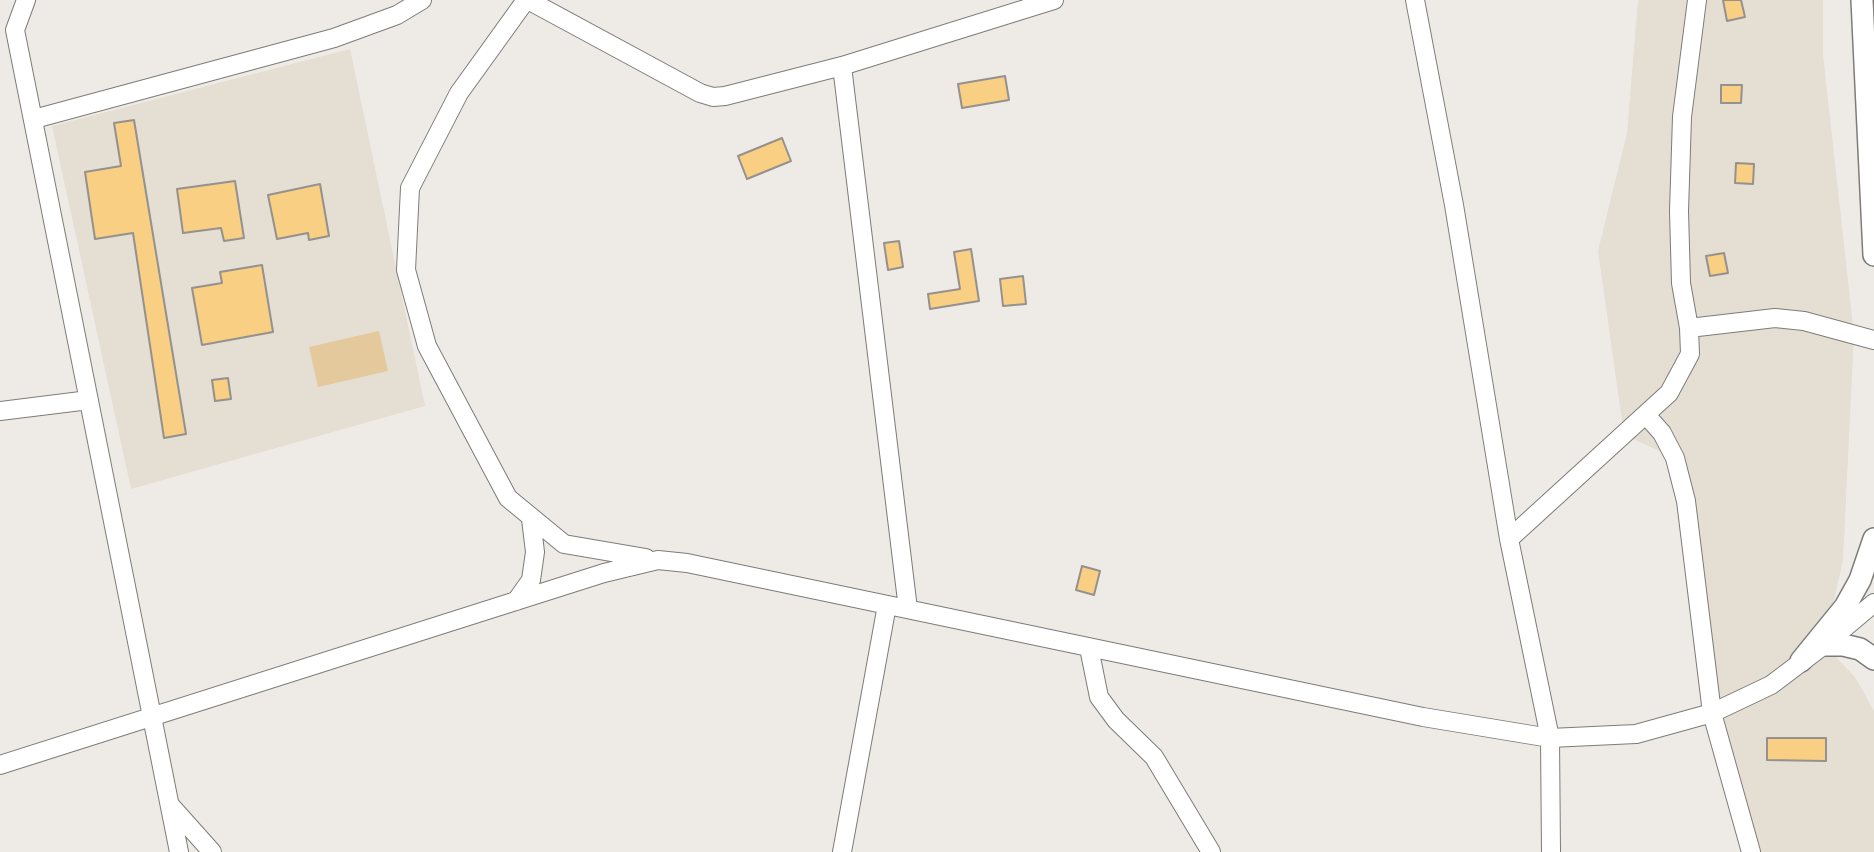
<!DOCTYPE html>
<style>
body{margin:0}
canvas{display:block;background:#eeebe7}
</style>
<canvas width="1874" height="852"></canvas>
<script>
const c = document.querySelector('canvas').getContext('2d');
c.lineJoin = 'round';
function fillPath(path, color) {
  c.fillStyle = color;
  c.fill(path, 'evenodd');
}
function poly(rows) {
  const path = new Path2D();
  for (const r of rows) {
    path.moveTo(r[0], r[1]);
    for (let i = 2; i < r.length; i += 2) path.lineTo(r[i], r[i + 1]);
  }
  return path;
}
function stroke(path, color, width, dash) {
  c.strokeStyle = color;
  c.lineWidth = width;
  c.lineCap = dash ? 'butt' : 'round';
  c.setLineDash(dash || []);
  c.stroke(path);
}
fillPath(poly([
 [1638,0,1823,0,1823,55,1854,335,1843,560,1824,645,1855,677,1874,711,1874,852,1751,852,1712,713,1675,458,1624,435,1598,251,1627,133],
 [350,49,425,406,131,489,52,126]
]), '#e4ded3');
fillPath(poly([
 [379,331,388,371,318,387,309,347]
]), '#e3c99b');
const building = poly([
 [1723,0,1741,0,1745,17,1727,21,1723,0],
 [1005,76,1009,100,962,108,958,84,1005,76],
 [1721,85,1742,85,1741,103,1721,103,1721,85],
 [134,120,186,434,164,438,133,233,95,239,85,172,121,166,114,123,134,120],
 [782,138,791,161,747,179,738,156,782,138],
 [1736,163,1754,164,1753,184,1735,183,1736,163],
 [235,181,244,238,224,241,221,228,183,233,177,189,235,181],
 [320,184,329,236,309,240,308,233,277,239,268,195,320,184],
 [899,241,903,267,888,270,884,243,899,241],
 [971,249,979,301,930,309,928,294,960,289,954,252,971,249],
 [1724,253,1728,273,1710,276,1706,256,1724,253],
 [262,265,273,332,202,345,192,288,222,283,220,272,262,265],
 [1023,276,1026,304,1003,306,1000,279,1023,276],
 [228,378,231,399,215,401,212,380,228,378],
 [1082,566,1100,571,1094,595,1076,590,1082,566],
 [1767,738,1826,738,1826,761,1767,760,1767,738]
]);
fillPath(building, '#f9cf83');
stroke(building, '#94918e', 2);
const minor = poly([
 [26,0,15,30,179,852],
 [526,0,459,93,410,188,406,270,427,346,508,498,564,544,646,558],
 [528,0,700,93,713,97,725,96,842,66,1054,0],
 [1415,0,1454,205,1509,539,1550,738,1551,852],
 [842,66,908,609],
 [34,119,334,38,397,15,422,0],
 [1689,328,1775,318,1804,321,1874,340],
 [0,411,89,400],
 [1646,415,1662,433,1675,458,1686,501,1712,713,1751,852],
 [1509,539,1669,393,1690,354,1689,328,1681,283,1679,211,1682,117,1697,0],
 [516,601,531,580,535,552,531,519],
 [1089,648,1099,697,1116,720,1154,757,1211,852],
 [0,765,604,573,658,560,687,563,1423,717,1550,738,1636,734,1712,713,1771,685,1824,645,1874,603],
 [170,805,212,852],
 [842,852,887,605]
]);
const major = poly([
 [1862,0,1874,255],
 [1824,645,1843,645,1860,649,1874,659],
 [1801,661,1845,607,1860,580,1874,539]
]);
stroke(minor, '#7e7c78', 20);
stroke(major, '#7e7c78', 24);
stroke(minor, '#fff', 18);
stroke(major, '#fff', 21);
</script>
